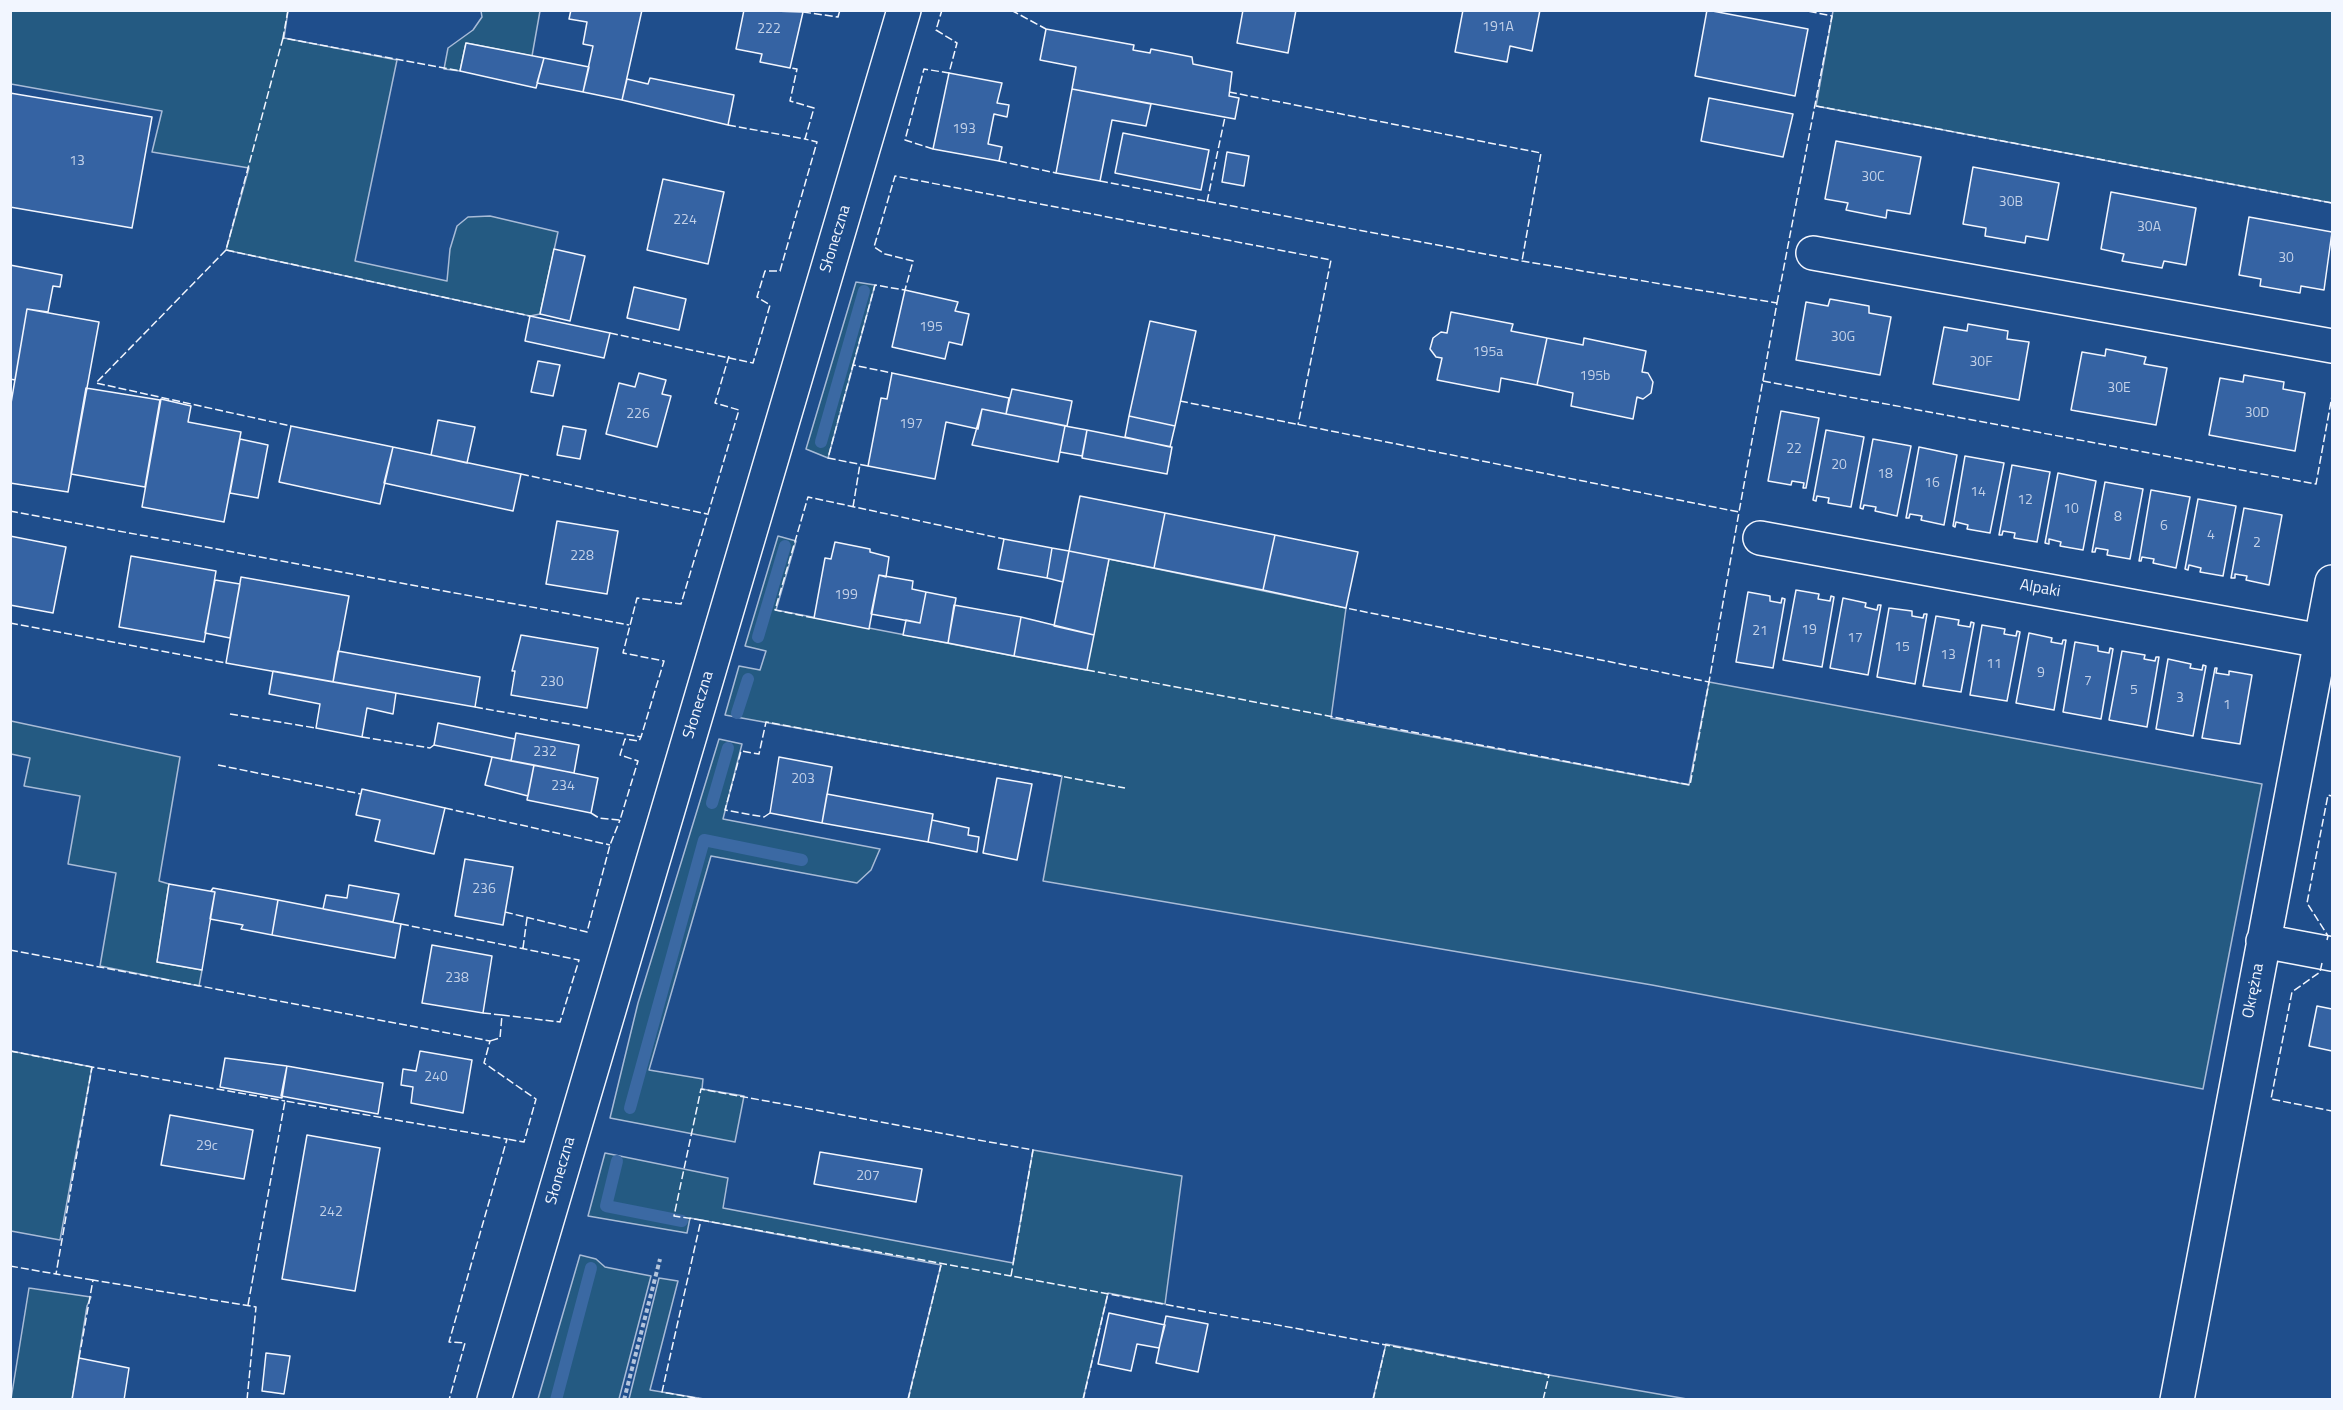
<!DOCTYPE html>
<meta charset="utf-8">
<style>
body{margin:0}
#map{position:relative;width:2343px;height:1410px;overflow:hidden;background:#1f4e8c;font-family:"Titillium Web",sans-serif}
canvas{display:block}
.frame{position:absolute;inset:0;border:12px solid #f2f6ff;pointer-events:none}
</style>
<div id="map">
<canvas width="2343" height="1410"></canvas>
<div class="frame"></div>
</div>
<script>
const c = document.querySelector('canvas').getContext('2d');
c.lineJoin = 'round';
function fillPath(path, color) {
  c.fillStyle = color;
  c.fill(path, 'evenodd');
}
function poly(rows) {
  const path = new Path2D();
  for (const r of rows) {
    path.moveTo(r[0], r[1]);
    for (let i = 2; i < r.length; i += 2) path.lineTo(r[i], r[i + 1]);
  }
  return path;
}
function stroke(path, color, width, dash) {
  c.strokeStyle = color;
  c.lineWidth = width;
  c.lineCap = dash ? 'butt' : 'round';
  c.setLineDash(dash || []);
  c.stroke(path);
}
function drawText(font, color, halo, rows, align = 'center') {
  c.font = font + ' "Titillium Web",sans-serif';
  c.lineWidth = 4.5;
  c.setLineDash([]);
  c.textBaseline = 'middle';
  c.strokeStyle = halo;
  c.fillStyle = color;
  for (const [text, x, y, turn = 0] of rows) {
    c.save();
    c.translate(x, y);
    c.rotate((+turn || 0) * Math.PI / 180);
    c.textAlign = isNaN(turn) ? turn : align;
    if (halo) c.strokeText(text, 0, 0);
    c.fillText(text, 0, 0);
    c.restore();
  }
}
const green = poly([
 [10,11,288,11,284,38,397,60,355,261,447,281,450,249,457,226,468,217,490,216,558,232,540,314,530,316,226,250,249,168,152,152,162,111,11,84,10,11],
 [481,11,540,11,532,56,466,43,460,71,444,69,448,48,473,30,482,17,481,11],
 [1833,11,2332,11,2332,203,1816,106,1833,11],
 [856,282,875,285,828,458,806,449,856,282],
 [778,536,796,541,776,610,1086,670,1109,559,1346,608,1331,718,1689,785,1709,682,2262,784,2203,1089,1652,985,1043,881,1062,776,725,715,739,666,760,670,766,651,745,646,778,536],
 [11,721,180,757,159,881,169,884,157,962,202,970,199,986,100,966,116,873,68,864,80,796,24,786,30,758,11,754,11,721],
 [719,739,742,744,723,819,880,849,871,870,857,883,711,856,649,1070,703,1079,702,1089,744,1096,735,1142,610,1118,638,1003,719,739],
 [11,1051,92,1067,60,1240,11,1231,11,1051],
 [1033,1150,1182,1176,1165,1304,1108,1293,1083,1399,908,1399,941,1265,690,1218,687,1233,588,1216,605,1153,728,1178,723,1208,1013,1263,1033,1150],
 [580,1255,596,1259,605,1267,651,1276,619,1399,538,1399,580,1255],
 [659,1278,678,1281,650,1390,704,1399,629,1399,659,1278],
 [29,1288,91,1297,87,1306,72,1399,11,1399,29,1288],
 [1386,1344,1549,1375,1687,1399,1373,1399,1386,1344]
]);
fillPath(green, '#245a82');
stroke(green, '#a8bbd7', 1.5);
stroke(poly([
 [821,442,864,291],
 [758,637,785,546],
 [737,713,748,679],
 [712,803,728,748],
 [630,1108,704,840,802,860],
 [617,1161,606,1206,682,1221],
 [556,1400,591,1268]
]), '#3b69a3', 12);
const building = poly([
 [571,10,642,10,622,100,583,92,593,46,583,44,587,22,569,19,571,10],
 [744,10,803,12,790,68,760,62,762,54,736,49,744,10],
 [1243,10,1296,10,1288,53,1237,43,1243,10],
 [1463,10,1540,10,1532,51,1510,46,1507,62,1455,52,1463,10],
 [1707,10,1808,29,1795,96,1695,76,1707,10],
 [1046,29,1134,45,1133,50,1150,53,1151,49,1192,57,1193,64,1232,72,1229,96,1239,98,1235,119,1072,89,1076,67,1040,60,1046,29],
 [466,43,544,58,536,88,460,71,466,43],
 [544,58,589,67,583,92,537,83,544,58],
 [949,73,1002,83,997,103,1009,105,1007,117,994,114,988,144,1002,147,999,161,933,149,949,73],
 [650,78,734,95,728,125,622,100,627,79,648,84,650,78],
 [1072,89,1151,104,1146,126,1112,120,1100,181,1056,173,1072,89],
 [10,93,152,117,132,228,10,207,10,93],
 [1709,98,1793,114,1783,157,1701,141,1709,98],
 [1123,133,1209,150,1201,190,1115,173,1123,133],
 [1836,141,1921,157,1910,214,1887,210,1886,218,1846,210,1848,203,1825,199,1836,141],
 [1227,152,1249,156,1244,186,1222,182,1227,152],
 [1973,167,2059,183,2048,240,2026,236,2025,243,1985,236,1986,228,1963,224,1973,167],
 [663,179,724,192,708,264,647,250,663,179],
 [2111,192,2196,208,2186,265,2164,261,2162,268,2122,261,2124,254,2101,249,2111,192],
 [2249,217,2332,232,2324,290,2301,286,2300,293,2260,286,2261,279,2239,275,2249,217],
 [554,249,585,256,570,321,540,314,554,249],
 [10,265,62,275,60,287,53,286,48,312,27,309,15,380,10,379,10,265],
 [634,287,686,299,679,330,627,318,634,287],
 [905,290,958,302,955,311,969,314,962,345,949,342,945,359,892,347,905,290],
 [1830,299,1869,306,1869,313,1891,317,1880,375,1796,360,1806,302,1828,306,1830,299],
 [27,309,99,322,68,492,10,483,10,409,27,309],
 [1451,312,1513,324,1511,331,1547,338,1537,385,1501,378,1499,392,1437,380,1442,358,1436,357,1430,349,1433,338,1441,332,1447,333,1451,312],
 [530,316,610,333,604,358,525,341,530,316],
 [1150,321,1196,331,1175,426,1129,416,1150,321],
 [1968,324,2008,331,2007,339,2029,342,2019,400,1933,384,1944,327,1967,331,1968,324],
 [1547,338,1583,345,1584,338,1646,351,1642,372,1648,373,1653,382,1651,393,1643,399,1637,397,1633,419,1571,406,1573,393,1537,385,1547,338],
 [2106,349,2146,357,2144,364,2167,368,2156,425,2071,410,2082,352,2105,356,2106,349],
 [538,361,560,365,553,396,531,392,538,361],
 [639,373,666,380,662,394,671,396,657,447,606,434,619,383,635,387,639,373],
 [892,373,1009,398,1006,414,982,409,978,429,946,422,935,479,868,466,881,398,887,399,892,373],
 [2244,375,2284,382,2283,389,2305,393,2295,451,2209,435,2220,378,2243,382,2244,375],
 [86,388,160,400,145,487,71,474,86,388],
 [1012,389,1072,401,1067,426,1006,414,1012,389],
 [161,399,191,406,188,422,241,432,224,522,142,507,161,399],
 [982,409,1065,426,1058,462,972,445,982,409],
 [1781,411,1819,418,1806,488,1803,488,1804,483,1792,481,1791,485,1768,481,1781,411],
 [1129,416,1175,426,1170,447,1125,437,1129,416],
 [438,420,475,427,467,463,431,455,438,420],
 [291,426,393,447,380,504,279,482,291,426],
 [563,426,586,430,580,459,557,455,563,426],
 [1065,426,1087,430,1082,456,1060,452,1065,426],
 [1087,430,1172,447,1167,474,1082,458,1087,430],
 [1826,430,1864,437,1851,507,1828,503,1829,498,1817,496,1816,501,1813,500,1826,430],
 [240,439,268,445,258,498,230,493,240,439],
 [1873,439,1911,446,1897,516,1875,511,1876,507,1864,505,1863,509,1860,508,1873,439],
 [393,447,521,474,513,511,384,483,393,447],
 [1919,447,1957,455,1944,525,1921,520,1922,516,1910,514,1909,518,1906,518,1919,447],
 [1965,456,2004,463,1990,533,1967,529,1968,525,1956,522,1955,527,1953,526,1965,456],
 [2012,465,2050,472,2037,542,2014,538,2015,533,2003,531,2002,535,1999,535,2012,465],
 [2058,473,2096,481,2083,550,2060,546,2061,542,2049,539,2049,544,2045,543,2058,473],
 [2105,482,2143,489,2130,559,2107,555,2108,550,2096,548,2095,552,2092,552,2105,482],
 [2151,490,2190,497,2176,568,2153,563,2154,559,2142,557,2141,561,2139,561,2151,490],
 [1080,496,1165,513,1154,568,1069,551,1080,496],
 [2198,499,2236,506,2223,576,2200,572,2201,568,2189,565,2188,570,2185,569,2198,499],
 [2244,508,2282,515,2269,585,2246,580,2247,576,2235,574,2235,578,2231,578,2244,508],
 [1165,513,1275,535,1263,590,1154,568,1165,513],
 [557,521,618,531,607,594,546,584,557,521],
 [1275,535,1358,552,1346,608,1263,590,1275,535],
 [10,536,66,547,53,613,10,605,10,536],
 [1004,539,1052,548,1047,578,998,569,1004,539],
 [835,542,870,549,870,552,889,557,886,577,879,575,869,629,814,618,825,558,831,559,835,542],
 [1052,548,1069,551,1063,582,1047,578,1052,548],
 [1069,551,1109,559,1094,635,1054,626,1069,551],
 [131,556,216,571,204,642,119,627,131,556],
 [879,575,913,581,912,589,926,592,920,623,871,614,879,575],
 [241,577,349,596,333,682,226,663,241,577],
 [215,580,240,584,230,638,205,633,215,580],
 [1796,590,1819,594,1818,599,1830,601,1831,596,1834,597,1822,667,1783,660,1796,590],
 [926,592,956,598,948,643,903,635,906,620,920,623,926,592],
 [1748,592,1770,596,1770,601,1781,603,1782,598,1785,599,1773,668,1736,662,1748,592],
 [1843,598,1866,603,1865,607,1877,610,1878,605,1881,605,1868,675,1830,668,1843,598],
 [954,605,1021,617,1014,656,948,643,954,605],
 [1889,608,1912,611,1912,616,1923,618,1924,614,1927,614,1915,684,1877,677,1889,608],
 [1936,616,1959,620,1958,625,1970,627,1971,622,1974,623,1961,692,1923,686,1936,616],
 [1021,617,1094,635,1087,670,1014,656,1021,617],
 [1982,625,2005,629,2004,634,2016,636,2017,631,2020,632,2007,701,1970,695,1982,625],
 [2029,633,2052,638,2051,642,2062,644,2063,640,2066,640,2054,710,2016,703,2029,633],
 [521,635,598,648,587,708,511,695,515,671,512,671,521,635],
 [2075,642,2098,646,2098,651,2109,653,2110,648,2113,649,2101,719,2063,712,2075,642],
 [338,651,480,677,475,707,333,682,338,651],
 [2122,651,2145,655,2144,659,2155,661,2156,657,2159,657,2147,727,2109,720,2122,651],
 [2168,659,2191,664,2190,668,2202,670,2203,665,2206,666,2193,736,2156,729,2168,659],
 [2215,668,2217,668,2216,673,2229,675,2229,671,2252,675,2240,744,2202,738,2215,668],
 [273,671,396,693,393,714,367,708,362,737,316,728,320,704,269,694,273,671],
 [438,723,515,739,511,761,434,745,438,723],
 [516,733,579,745,574,773,511,761,516,733],
 [492,757,534,765,528,796,485,785,492,757],
 [779,757,832,767,822,823,770,813,779,757],
 [534,765,598,778,591,813,527,800,534,765],
 [997,778,1032,784,1017,860,983,853,997,778],
 [362,789,445,808,434,854,375,841,380,820,356,815,362,789],
 [827,794,933,814,928,842,822,823,827,794],
 [932,820,969,828,968,835,979,837,977,852,928,842,932,820],
 [465,859,513,867,503,925,455,916,465,859],
 [169,884,215,892,202,970,157,962,169,884],
 [349,885,399,894,393,922,323,909,326,895,347,898,349,885],
 [213,888,278,900,272,935,241,929,243,925,210,919,215,892,211,891,213,888],
 [278,900,401,924,395,958,272,935,278,900],
 [432,945,492,956,483,1013,422,1003,432,945],
 [2317,1006,2332,1009,2332,1051,2309,1046,2317,1006],
 [420,1051,472,1060,463,1113,411,1103,413,1087,401,1085,403,1069,416,1071,420,1051],
 [225,1058,287,1066,282,1098,220,1087,225,1058],
 [287,1066,383,1083,378,1114,281,1096,287,1066],
 [170,1115,253,1130,244,1179,161,1165,170,1115],
 [307,1135,380,1148,355,1291,282,1279,307,1135],
 [820,1152,922,1169,916,1202,814,1184,820,1152],
 [1109,1313,1165,1325,1159,1348,1137,1344,1131,1371,1098,1364,1109,1313],
 [1166,1316,1208,1324,1198,1372,1156,1363,1166,1316],
 [266,1353,290,1356,284,1394,262,1391,266,1353],
 [79,1358,129,1368,124,1400,72,1400,79,1358]
]);
fillPath(building, '#3563a3');
stroke(building, '#f2f6ff', 1.5);
const minor = poly([
 [1813,253,2332,346],
 [1760,538,2332,643],
 [2263,941,2332,954],
 [2177,1400,2332,582]
]);
const major = poly([
 [494,1400,904,10]
]);
stroke(minor, '#f2f6ff', 36);
stroke(major, '#f2f6ff', 36);
stroke(poly([
 [624,1400,660,1259]
]), '#b3c4dc', 4, [4.5, 3]);
stroke(minor, '#1f4e8c', 33);
stroke(major, '#1f4e8c', 33);
stroke(poly([
 [288,10,283,38,460,71],
 [1011,10,1046,29],
 [803,12,838,17,840,10],
 [283,38,226,250,530,316],
 [1229,92,1541,153,1522,261],
 [1816,106,2332,203],
 [728,125,805,139,814,108,790,101,797,69,790,68],
 [933,149,905,140,924,69,949,73,957,43,936,30,942,10],
 [999,161,1056,173],
 [1100,181,1522,261,1777,303,1739,512],
 [1207,202,1225,117],
 [226,250,96,383,291,426],
 [1777,303,1832,16,1803,10],
 [610,333,753,363,770,305,757,297,765,271,780,271,817,142,805,139],
 [853,365,875,285,905,290,913,261,885,254,874,247,895,176,1331,260,1298,425],
 [1763,381,2316,484,2332,396],
 [1180,401,1739,512,1709,682],
 [868,466,828,458,853,365,892,373],
 [521,474,707,514],
 [853,507,860,464],
 [10,511,629,625],
 [814,618,775,610,808,497,1004,539],
 [10,623,226,663],
 [1087,670,1690,785,1709,682,1346,608],
 [475,707,641,737,664,661,623,653,637,598,681,604,739,410,715,403,729,356],
 [230,714,316,728],
 [362,737,430,748,434,745],
 [218,765,361,794],
 [445,808,610,845],
 [591,813,599,818,620,820,638,761,620,755,625,739,639,741,641,737],
 [770,813,764,817,725,810,741,751,759,754,766,722,1125,788],
 [505,912,587,932,610,845,620,820],
 [401,924,579,960,560,1022,502,1015,500,1038,490,1041],
 [2327,940,2328,936,2307,903,2328,795,2332,796],
 [523,948,527,918],
 [10,950,490,1041,484,1063,536,1099,524,1142,507,1139],
 [2322,963,2320,972,2292,992,2271,1099,2332,1111],
 [483,1013,502,1015],
 [10,1051,92,1067],
 [701,1220,1011,1276],
 [10,1266,56,1274],
 [93,1280,56,1274,92,1067,285,1101],
 [248,1305,285,1101,507,1139,449,1342,465,1343,449,1400],
 [79,1358,93,1280,256,1307,247,1400],
 [706,1400,662,1392,701,1220,674,1216,701,1089,1033,1150,1011,1276,1549,1375,1543,1400],
 [908,1400,941,1265],
 [1083,1400,1108,1293],
 [1373,1400,1386,1344]
]), '#f2f6ff', 1.5, [8, 3]);
drawText('14px', '#c3d1e8', null, [
 ["191A",1498,28],
 ["222",769,30],
 ["193",964,130],
 ["13",77,162],
 ["30C",1873,178],
 ["30B",2011,203],
 ["224",685,221],
 ["30A",2149,228],
 ["30",2286,259],
 ["195",931,328],
 ["30G",1843,338],
 ["195a",1488,353],
 ["30F",1981,363],
 ["195b",1595,377],
 ["30E",2119,389],
 ["30D",2257,414],
 ["226",638,415],
 ["197",911,425],
 ["22",1794,450],
 ["20",1839,466],
 ["18",1885,475],
 ["16",1932,484],
 ["14",1978,493],
 ["12",2025,501],
 ["10",2071,510],
 ["8",2118,518],
 ["6",2164,527],
 ["4",2211,536],
 ["2",2257,544],
 ["228",582,557],
 ["199",846,596],
 ["19",1809,631],
 ["21",1760,632],
 ["17",1855,639],
 ["15",1902,648],
 ["13",1948,656],
 ["11",1994,665],
 ["9",2041,674],
 ["7",2088,682],
 ["230",552,683],
 ["5",2134,691],
 ["3",2180,699],
 ["1",2227,706],
 ["232",545,753],
 ["203",803,780],
 ["234",563,787],
 ["236",484,890],
 ["238",457,979],
 ["240",436,1078],
 ["29c",207,1147],
 ["207",868,1177],
 ["242",331,1213]
]);
drawText('16px', '#f2f6ff', '#1f4e8c', [
 ["Słoneczna",836,239,-73],
 ["Alpaki",2040,589,10],
 ["Słoneczna",699,705,-73],
 ["Okrężna",2254,991,-79],
 ["Słoneczna",561,1171,-74]
]);
</script>
